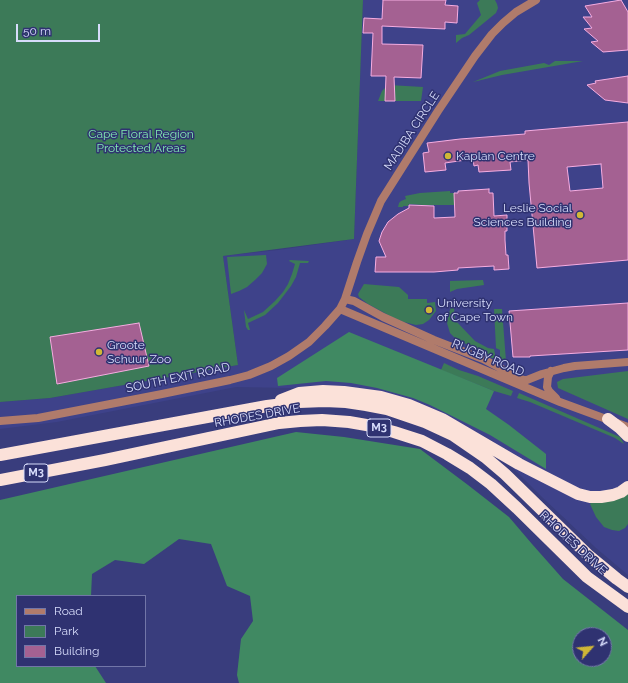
<!DOCTYPE html>
<style>
body{margin:0}
#map{position:relative;width:628px;height:683px;overflow:hidden;background:#393d7d;font-family:Raleway,sans-serif}
canvas{display:block}
.legend{position:absolute;left:16px;top:595px;width:130px;height:72px;box-sizing:border-box;background:#2f3271;border:1px solid #7276a8;margin:0;padding:5px 7px;list-style:none;font-size:12px;color:#d7dcfb}
.legend li{display:flex;align-items:center;gap:8px;height:20px}
.legend b{width:20px;border:1px solid #7276a8}
.north{position:absolute;left:572px;top:627px;width:40px;height:40px;box-sizing:border-box;background:#2f3271;border:1px solid #7276a8;border-radius:50%;rotate:63deg;font-size:11px;font-weight:700;line-height:16px;text-align:center;color:#d7dcfb}
.north::after{content:'';display:block;margin:auto;width:14px;height:18px;background:#d0b736;clip-path:polygon(50% 0,100% 100%,50% 72%,0 100%)}
.scale{position:absolute;left:16px;top:24px;width:84px;height:18px;box-sizing:border-box;border:2px solid #d7dcfb;border-top:0;padding-left:5px;font-size:12px;line-height:14px;white-space:nowrap;color:#d7dcfb;-webkit-text-stroke:3px #2f3271;paint-order:stroke}
</style>
<div id="map">
<canvas width="628" height="683"></canvas>
<ul class="legend">
<li><b style="height:5px;background:#b07b6b"></b>Road</li>
<li><b style="height:11px;background:#3c7a58"></b>Park</li>
<li><b style="height:11px;background:#a46192"></b>Building</li>
</ul>
<div class="north">N</div>
<div class="scale">50 m</div>
</div>
<script>
const c = document.querySelector('canvas').getContext('2d');
c.lineJoin = 'round';
function fillPath(path, color) {
  c.fillStyle = color;
  c.fill(path, 'evenodd');
}
function poly(rows) {
  const path = new Path2D();
  for (const r of rows) {
    path.moveTo(r[0], r[1]);
    for (let i = 2; i < r.length; i += 2) path.lineTo(r[i], r[i + 1]);
  }
  return path;
}
function stroke(path, color, width, dash) {
  c.strokeStyle = color;
  c.lineWidth = width;
  c.lineCap = dash ? 'butt' : 'round';
  c.setLineDash(dash || []);
  c.stroke(path);
}
function drawText(font, color, halo, rows, align = 'center') {
  c.font = font + ' Raleway,sans-serif';
  c.lineWidth = 3;
  c.setLineDash([]);
  c.textBaseline = 'middle';
  c.strokeStyle = halo;
  c.fillStyle = color;
  for (const [text, x, y, turn = 0] of rows) {
    c.save();
    c.translate(x, y);
    c.rotate((+turn || 0) * Math.PI / 180);
    c.textAlign = isNaN(turn) ? turn : align;
    if (halo) c.strokeText(text, 0, 0);
    c.fillText(text, 0, 0);
    c.restore();
  }
}
fillPath(poly([
 [363,0,628,0,628,575,596,548,543,498,514,469,493,441,429,408,349,389,236,387,57,422,0,429,0,402,50,398,238,365,223,256,278,250,354,239]
]), '#3e428a');
fillPath(poly([
 [0,0,363,0,354,239,223,256,238,365,50,398,0,402],
 [480,0,495,0,497,4,498,8,496,13,469,35,462,38,456,43,456,35,465,34,481,15,477,3],
 [555,61,583,61,502,75,473,82,500,71,544,63,549,65],
 [389,85,423,87,421,101,395,101,395,92,385,101,378,101,382,91,386,87],
 [450,191,450,193,454,193,455,205,423,205,409,204,408,206,403,206,403,207,398,207,399,203,401,201,406,199,405,196,420,193],
 [266,255,267,264,262,273,255,280,247,287,239,291,231,294,227,257],
 [290,260,309,261,308,263,300,263,296,277,291,286,278,303,265,315,248,323,250,330,248,330,246,327,244,310,248,319,263,312,275,301,283,292,288,284,292,274,295,264,289,261],
 [483,280,484,285,457,289,450,292,450,281],
 [364,284,399,287,408,295,408,299,427,299,427,303,435,302,436,311,429,320,423,324,416,325,404,322,392,317,368,304,359,297,358,294],
 [456,304,454,308,455,320,475,341,488,348,494,349,496,359,492,358,455,338,450,333,447,323,448,316,450,310,452,306],
 [494,309,502,309,506,361,500,361,500,350,496,348],
 [444,363,459,370,478,376,513,391,511,396,494,391,441,370],
 [628,371,628,419,558,388,557,382,563,379],
 [519,393,620,437,624,444,615,438,530,402,517,398],
 [628,492,628,524,625,528,619,531,612,530,604,527,596,517,590,504,592,502]
]), '#3c7a58');
fillPath(poly([
 [349,332,494,391,486,409,509,425,546,454,546,469,490,435,430,405,413,398,377,388,351,383,326,381,278,386,277,378],
 [296,432,344,437,420,449,468,485,509,517,532,544,563,579,628,630,628,683,239,683,237,675,241,639,253,621,250,596,227,586,211,544,179,539,144,564,115,560,92,574,91,596,17,596,17,666,95,666,106,683,0,683,0,500],
 [580,635,604,635,604,659,580,659]
]), '#408962');
const building = poly([
 [383,0,446,0,445,5,458,6,457,23,445,22,445,29,382,26,382,44,423,45,421,78,394,77,395,101,385,101,386,76,371,76,373,33,363,33,364,18,382,19,383,0],
 [621,0,628,12,628,50,603,52,591,42,598,41,584,29,592,28,583,17,592,17,585,6,621,0],
 [628,76,628,103,605,100,587,85,596,83,595,81,628,76],
 [628,122,628,260,537,268,529,183,528,160,510,162,511,170,479,172,478,165,474,166,473,159,445,163,446,170,425,172,423,153,429,152,427,143,460,139,525,134,525,131,628,122],
 [601,164,603,188,570,191,567,167,601,164],
 [489,189,489,193,493,193,494,216,507,215,507,231,505,231,505,240,506,255,508,255,509,269,494,270,494,266,458,268,458,270,434,272,375,272,376,257,386,257,379,241,382,232,388,222,398,214,409,208,409,205,434,206,434,218,455,217,454,193,458,193,458,191,489,189],
 [628,303,628,350,530,356,530,357,513,357,509,311,628,303],
 [139,323,149,366,57,384,50,337,139,323]
]);
fillPath(building, '#a46192');
stroke(building, '#f6ade1', 1);
stroke(poly([
 [345,299,354,301,383,317,434,340,483,359,521,379,524,380,527,380,542,374,564,368,575,366,628,362],
 [340,309,560,402,628,427],
 [551,371,548,377,547,387,549,391,556,398],
 [0,421,38,418,162,394,230,380,249,375,271,366,289,356,309,342,325,326,340,309,345,299,357,262,367,234,381,201,438,111,475,56,492,34,503,23,516,12,536,0]
]), '#b07b6b', 8);
stroke(poly([
 [281,400,299,393,323,391,344,392,381,397,409,405,442,419,519,464,578,494,590,497,601,497,613,495,621,492,628,487],
 [608,419,620,428,628,436],
 [0,455,267,406,299,402,325,401,346,402,366,405,387,409,425,422,453,435,485,457,505,474,589,556,617,579,628,587],
 [0,480,105,460,279,423,300,421,322,420,349,422,372,426,394,432,422,441,447,454,470,468,491,484,517,508,587,577,628,607]
]), '#fbe1d9', 12);
for (const [x, y, r, color] of [
 [448,156,4,"#d0b736"],
 [580,215,4,"#d0b736"],
 [429,310,4,"#d0b736"],
 [99,352,4,"#d0b736"]
]) {
  const dot = new Path2D();
  dot.arc(x, y, r, 0, 2 * Math.PI);
  c.fillStyle = color;
  c.fill(dot);
  stroke(dot, '#2f3271', 1.5);
}
for (const [x, y, w] of [
 [379,428,24],
 [36,473,24]
]) {
  const box = new Path2D();
  box.roundRect(x - w / 2, y - 9, w, 18, 3);
  c.fillStyle = '#2f3271';
  c.fill(box);
  stroke(box, '#d7dcfb', 1);
}
drawText('bold 11px', '#d7dcfb', null, [
 ["M3",379,428],
 ["M3",36,473]
]);
drawText('12px', '#d7dcfb', '#2f3271', [
 ["MADIBA CIRCLE",412,131,-57],
 ["RUGBY ROAD",488,358,23],
 ["SOUTH EXIT ROAD",178,378,-12],
 ["RHODES DRIVE",257,416,-10],
 ["RHODES DRIVE",573,543,43]
]);
drawText('12px', '#82e9af', '#2f3271', [
 ["Cape Floral Region",141,134],
 ["Protected Areas",141,148]
]);
drawText('12px', '#d7dcfb', '#2f3271', [
 ["Kaplan Centre",456,156],
 ["Leslie Social",572,208,"right"],
 ["Sciences Building",572,222,"right"],
 ["University",437,303],
 ["of Cape Town",437,317],
 ["Groote",107,345],
 ["Schuur Zoo",107,359]
], 'left');
</script>
